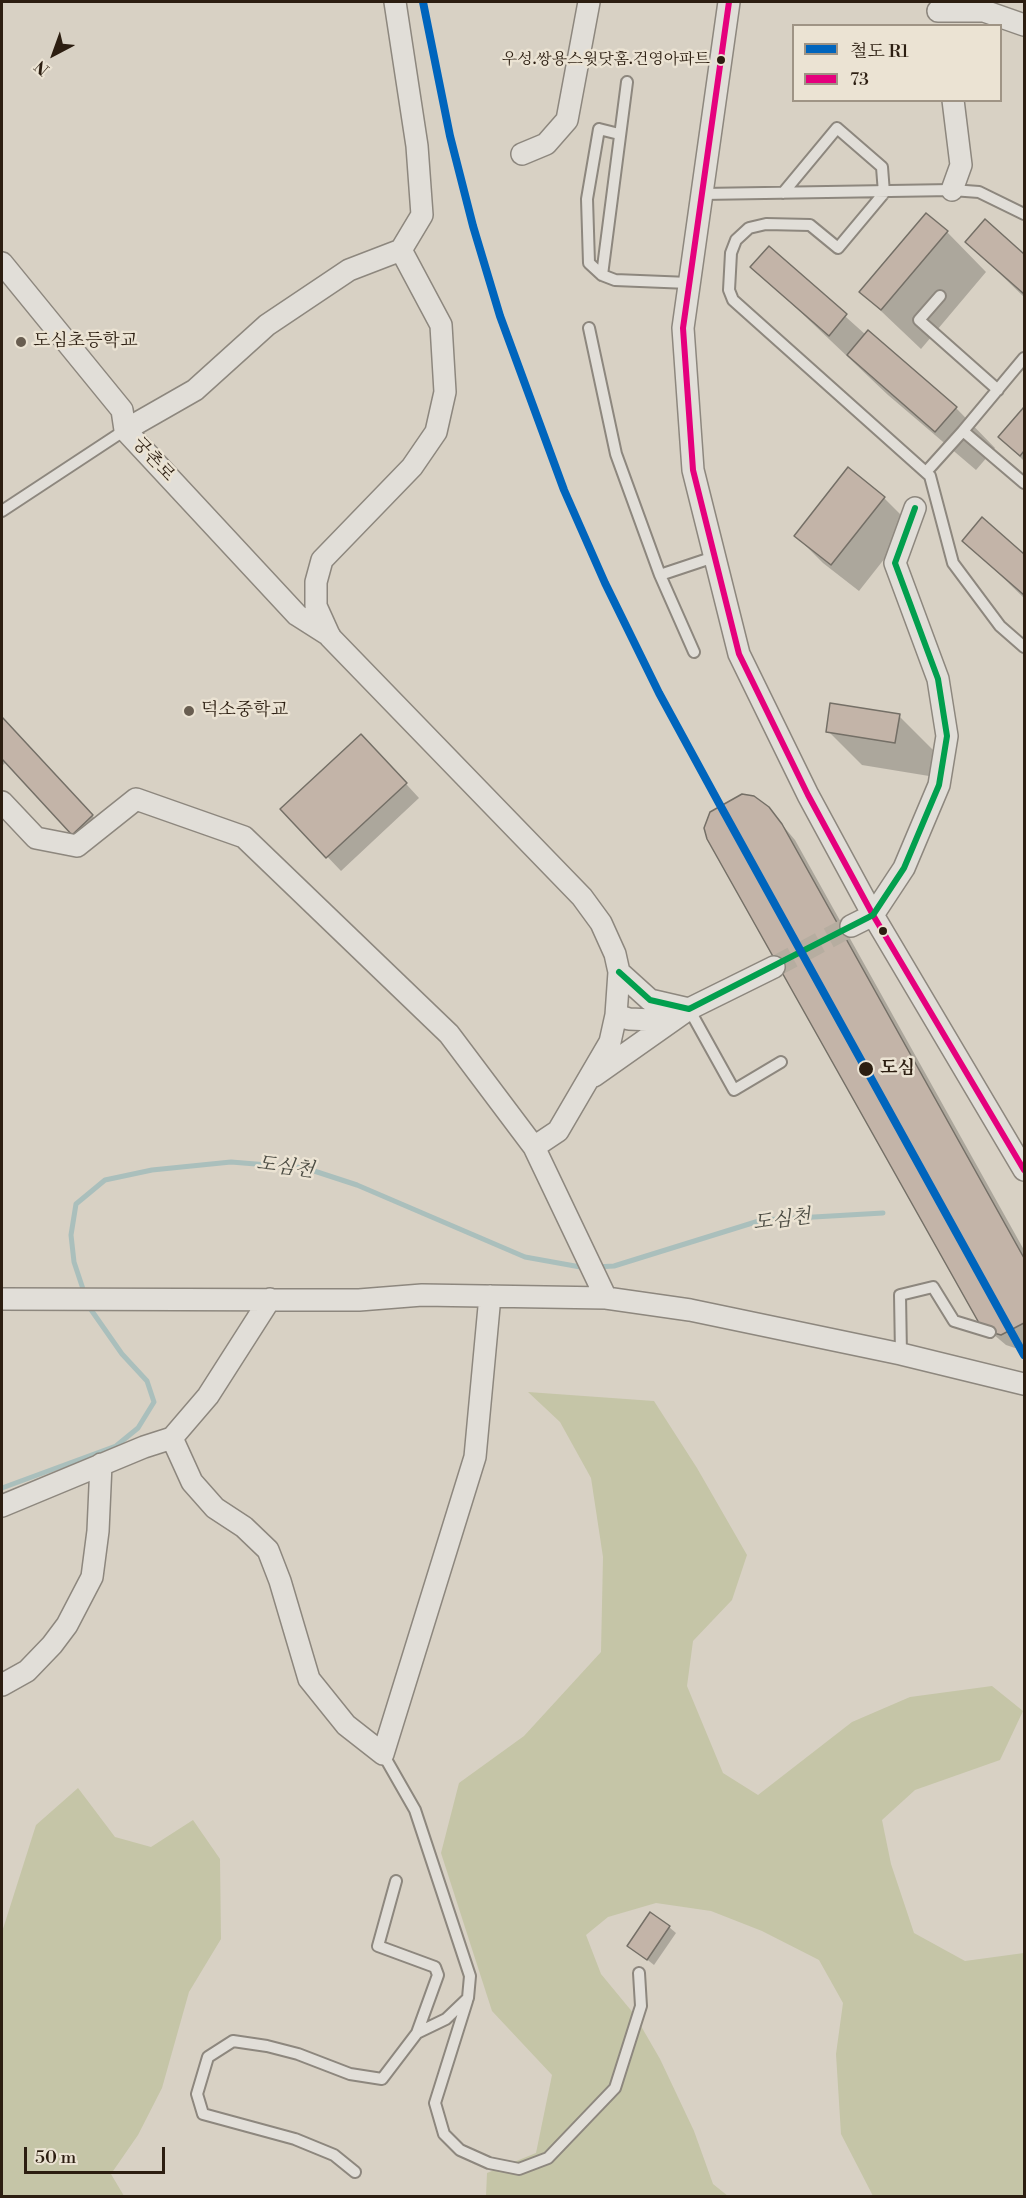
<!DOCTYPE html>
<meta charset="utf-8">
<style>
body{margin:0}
#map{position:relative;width:1026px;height:2198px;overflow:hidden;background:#d8d1c4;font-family:"Libre Bodoni","Noto Serif KR",serif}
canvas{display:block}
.frame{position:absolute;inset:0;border:3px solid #2c1e11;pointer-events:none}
.legend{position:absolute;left:792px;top:24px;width:210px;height:78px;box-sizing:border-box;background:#ebe3d3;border:2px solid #9f9485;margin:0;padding:8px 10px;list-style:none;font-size:18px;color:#2c1e11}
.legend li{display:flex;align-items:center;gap:12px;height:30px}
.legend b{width:30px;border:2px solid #9f9485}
.north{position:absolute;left:24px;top:24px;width:60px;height:60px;-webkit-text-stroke:4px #ebe3d3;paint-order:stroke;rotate:221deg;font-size:16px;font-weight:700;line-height:24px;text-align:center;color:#2c1e11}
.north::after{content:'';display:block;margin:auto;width:21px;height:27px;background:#2c1e11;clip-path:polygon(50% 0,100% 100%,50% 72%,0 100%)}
.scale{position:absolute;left:24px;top:2147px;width:141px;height:27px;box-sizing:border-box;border:3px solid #2c1e11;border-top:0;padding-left:8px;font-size:18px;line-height:21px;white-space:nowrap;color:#2c1e11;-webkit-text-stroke:4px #ebe3d3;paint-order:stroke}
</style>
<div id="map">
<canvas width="1026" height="2198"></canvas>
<div class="frame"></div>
<ul class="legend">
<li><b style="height:8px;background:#0065bd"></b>철도 R1</li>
<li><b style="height:8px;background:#e5007d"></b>73</li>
</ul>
<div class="north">N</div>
<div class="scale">50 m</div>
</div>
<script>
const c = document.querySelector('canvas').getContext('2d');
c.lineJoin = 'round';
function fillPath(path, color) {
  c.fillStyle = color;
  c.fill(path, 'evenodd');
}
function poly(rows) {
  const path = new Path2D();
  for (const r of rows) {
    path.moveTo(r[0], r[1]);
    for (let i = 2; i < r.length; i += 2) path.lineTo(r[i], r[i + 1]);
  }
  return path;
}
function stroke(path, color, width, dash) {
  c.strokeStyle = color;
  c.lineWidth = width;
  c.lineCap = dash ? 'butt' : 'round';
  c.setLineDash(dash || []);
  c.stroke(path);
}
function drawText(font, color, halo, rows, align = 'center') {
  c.font = font + ' "Libre Bodoni","Noto Serif KR",serif';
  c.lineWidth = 5;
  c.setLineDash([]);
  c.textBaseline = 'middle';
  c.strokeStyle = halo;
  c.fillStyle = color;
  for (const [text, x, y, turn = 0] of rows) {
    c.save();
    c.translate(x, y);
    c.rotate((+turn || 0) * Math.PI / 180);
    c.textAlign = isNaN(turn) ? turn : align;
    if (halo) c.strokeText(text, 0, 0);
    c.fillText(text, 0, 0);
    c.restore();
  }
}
fillPath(poly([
 [528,1392,654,1401,697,1468,747,1555,732,1600,693,1641,687,1686,723,1773,758,1795,852,1722,910,1697,992,1686,1023,1711,1000,1760,915,1790,882,1820,891,1864,914,1933,965,1961,1024,1953,1024,2196,873,2196,841,2134,836,2054,843,2003,819,1960,762,1931,711,1911,656,1903,608,1917,586,1935,601,1974,634,2014,660,2059,694,2131,713,2184,728,2196,486,2196,487,2173,536,2153,552,2075,492,2011,441,1853,459,1783,524,1736,601,1652,603,1557,591,1478,560,1422],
 [78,1788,115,1837,151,1847,193,1820,220,1859,221,1939,189,1992,162,2088,138,2135,111,2174,124,2196,2,2196,2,1932,36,1825]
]), '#c5c5a7');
fillPath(poly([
 [985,221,1024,255,1024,297,967,242],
 [947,232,986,272,921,349,861,292],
 [769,248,866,335,956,408,995,448,976,470,888,395,753,267],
 [1024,409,1024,461,1000,437],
 [884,498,911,525,859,591,823,563,796,536],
 [983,519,1024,556,1024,598,964,540],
 [899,716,933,750,929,776,862,765,828,731],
 [2,719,102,826,83,844,6,762,2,766],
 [374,749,419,798,341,871,282,809],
 [768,808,795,840,1024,1250,1024,1344,1015,1348,1006,1345,980,1323,709,839,707,818,711,813],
 [669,1927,676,1933,654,1965,629,1945]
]), '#0003');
stroke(poly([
 [596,1267,614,1266,762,1220,883,1213],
 [85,1295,74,1262,71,1235,76,1204,105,1180,152,1170,231,1162,305,1168,357,1185,525,1257,586,1268],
 [2,1488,116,1446,138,1428,154,1402,147,1381,122,1354,87,1304]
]), '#aabfbc', 5);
const building = poly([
 [926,213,948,231,881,310,859,292,926,213],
 [985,219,1024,254,1024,294,965,242,985,219],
 [769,246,847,314,829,336,750,267,769,246],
 [868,330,957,407,935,432,847,355,868,330],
 [1024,407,1024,451,1020,456,998,437,1024,407],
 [848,467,885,497,831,565,794,536,848,467],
 [982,517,1024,554,1024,595,962,541,982,517],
 [830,703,900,714,895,743,826,732,830,703],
 [2,717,93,815,72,835,2,759,2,717],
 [361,734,407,783,326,858,280,809,361,734],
 [742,794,754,796,769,807,782,824,1024,1258,1024,1323,1001,1335,990,1332,979,1323,707,839,704,828,710,812,742,794],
 [650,1912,670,1926,647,1960,627,1946,650,1912]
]);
fillPath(building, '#c3b4a8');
stroke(building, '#746f66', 1.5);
stroke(poly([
 [774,967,851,926]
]), '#b6ada0', 21, [21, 10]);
const service = poly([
 [627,82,602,275,615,280,689,283],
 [783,193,837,128,882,167,884,193,838,248,810,225,766,224,749,228,736,240,731,253,729,290,733,300,930,476,953,563,1000,626,1024,647],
 [702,194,952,190,979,192,1024,214],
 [602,275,589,263,587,199,599,129,619,134],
 [940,296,919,320,998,390],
 [589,328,616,454,660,575,714,557],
 [963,431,1024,358],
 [926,472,963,431,1024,483],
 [2,511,125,430],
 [660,575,694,652],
 [689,1009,734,1090,781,1062],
 [901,1354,900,1295,933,1287,954,1321,990,1332],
 [396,1881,378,1946,435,1967,438,1975,417,2033],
 [467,2001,435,2103,444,2134,460,2150,489,2163,519,2169,548,2158,615,2088,641,2006,639,1973],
 [355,2172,334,2155,295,2139,203,2114,197,2094,208,2057,233,2041,267,2046,298,2054,350,2074,382,2079,417,2033,446,2019,468,1998,470,1976,415,1810,383,1754]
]);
const minor = poly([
 [729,2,683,328,693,470,739,654,808,795,873,915,1024,1170],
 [938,11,984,11,1024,25],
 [522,154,546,144,567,120,589,2],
 [952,190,961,165,953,100],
 [401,250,441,325,445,392,436,432,412,467,322,560,316,582,316,606,330,637,582,897,601,923,615,954,619,972,616,1015,610,1042,558,1131,534,1147],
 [2,263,122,410,125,430,297,615,330,636],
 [125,430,195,390,267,325,349,270,401,250,422,215,417,146,395,2],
 [2,802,36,838,77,846,136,799,244,837,449,1034,534,1147,606,1298],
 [851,926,873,915,904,868,939,785,947,736,938,679,895,563,915,508],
 [619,972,650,1000,689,1009,774,967],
 [616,1015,629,1019,653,1020,677,1013],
 [594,1076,689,1009],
 [2,1299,359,1300,422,1295,606,1298,690,1310,901,1354,1024,1384],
 [172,1438,192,1482,215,1508,244,1527,268,1550,280,1581,309,1679,346,1725,383,1754,475,1457,490,1296],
 [2,1506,144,1447,172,1438,208,1396,270,1299],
 [2,1685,27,1671,52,1645,67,1625,92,1577,98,1531,101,1464]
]);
stroke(service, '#8d877e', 14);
stroke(minor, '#8d877e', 24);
stroke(service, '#e1ded8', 10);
stroke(minor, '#e1ded8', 21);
stroke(poly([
 [729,2,683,328,693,470,739,654,808,795,873,915,1024,1170]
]), '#e5007d', 6);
stroke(poly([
 [619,972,650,1000,689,1009,873,915,904,868,939,785,947,736,938,679,895,563,915,508]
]), '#029f4e', 6);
stroke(poly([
 [423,2,450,136,473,226,500,316,564,490,605,583,659,693,720,805,1024,1355]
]), '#0065bd', 8);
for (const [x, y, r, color] of [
 [721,60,5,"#2c1e11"],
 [21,342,6,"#685d50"],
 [189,711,6,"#685d50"],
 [883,931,5,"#2c1e11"],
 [866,1069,8,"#2c1e11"]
]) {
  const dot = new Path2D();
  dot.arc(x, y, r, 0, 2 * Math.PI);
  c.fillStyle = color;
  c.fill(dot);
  stroke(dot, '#ebe3d3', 2);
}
drawText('16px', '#2c1e11', '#ebe3d3', [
 ["우성.쌍용스윗닷홈.건영아파트",710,60]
], 'right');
drawText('18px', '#2c1e11', '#ebe3d3', [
 ["도심초등학교",33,342],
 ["덕소중학교",201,711]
], 'left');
drawText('18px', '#2c1e11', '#ebe3d3', [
 ["궁촌로",153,460,47]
]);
drawText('bold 18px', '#2c1e11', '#ebe3d3', [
 ["도심",880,1069]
], 'left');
drawText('italic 20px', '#4c4c43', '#ebe3d3', [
 ["도심천",285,1168,8],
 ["도심천",782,1221,-7]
]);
</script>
